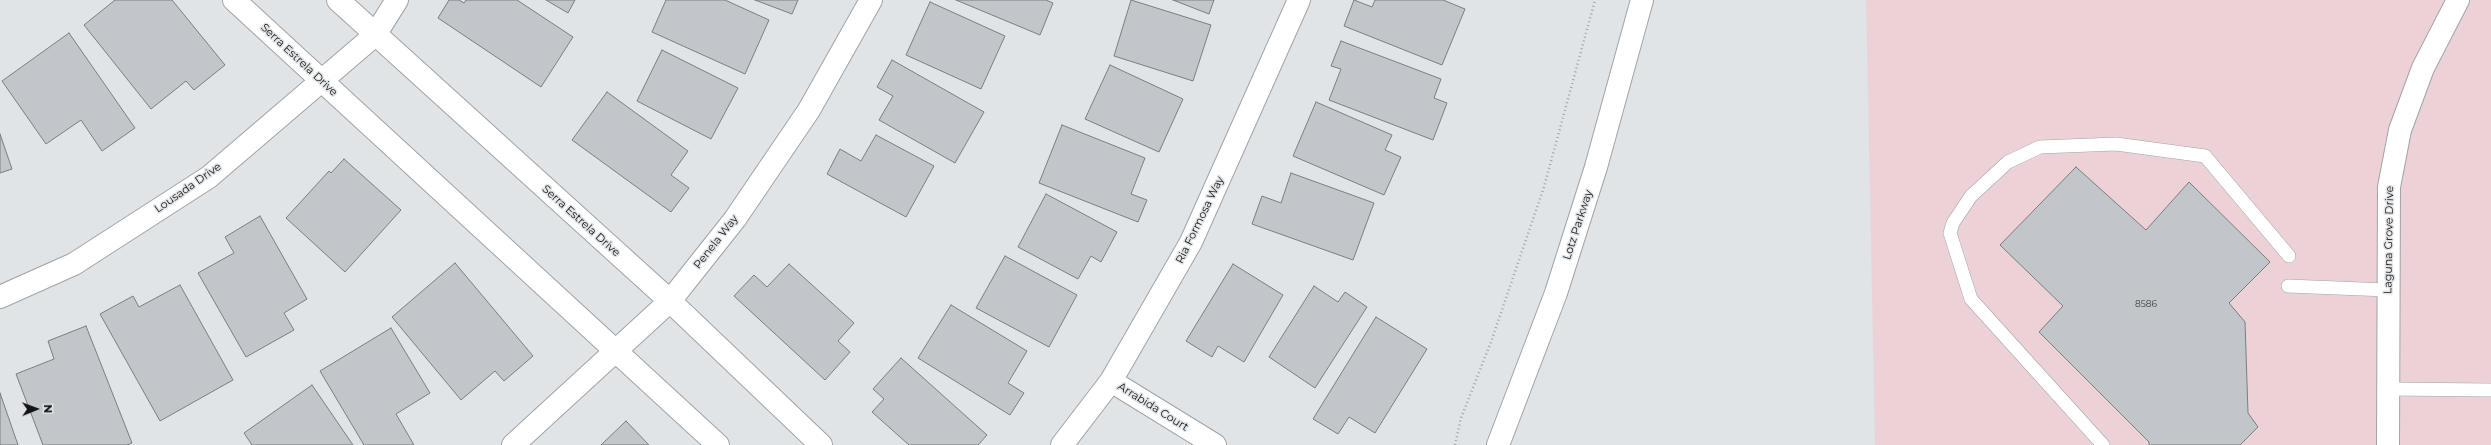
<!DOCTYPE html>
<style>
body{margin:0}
#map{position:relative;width:2491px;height:445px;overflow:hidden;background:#e0e4e7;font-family:Montserrat,sans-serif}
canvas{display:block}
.north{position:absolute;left:16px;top:389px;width:40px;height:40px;-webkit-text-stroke:3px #e0e4e7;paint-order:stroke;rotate:89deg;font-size:11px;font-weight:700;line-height:16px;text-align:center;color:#131415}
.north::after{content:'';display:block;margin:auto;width:14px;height:18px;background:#131415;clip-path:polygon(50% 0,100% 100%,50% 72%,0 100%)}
</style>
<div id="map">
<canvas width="2491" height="445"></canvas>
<div class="north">N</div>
</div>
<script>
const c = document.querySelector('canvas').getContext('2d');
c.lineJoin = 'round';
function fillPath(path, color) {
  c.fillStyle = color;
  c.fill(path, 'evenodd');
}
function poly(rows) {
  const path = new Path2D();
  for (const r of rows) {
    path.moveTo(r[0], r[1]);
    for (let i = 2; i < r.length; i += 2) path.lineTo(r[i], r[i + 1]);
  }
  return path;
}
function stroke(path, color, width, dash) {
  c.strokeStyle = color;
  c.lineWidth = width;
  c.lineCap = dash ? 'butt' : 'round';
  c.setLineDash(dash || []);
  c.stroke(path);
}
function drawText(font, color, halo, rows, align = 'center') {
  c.font = font + ' Montserrat,sans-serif';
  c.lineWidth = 3;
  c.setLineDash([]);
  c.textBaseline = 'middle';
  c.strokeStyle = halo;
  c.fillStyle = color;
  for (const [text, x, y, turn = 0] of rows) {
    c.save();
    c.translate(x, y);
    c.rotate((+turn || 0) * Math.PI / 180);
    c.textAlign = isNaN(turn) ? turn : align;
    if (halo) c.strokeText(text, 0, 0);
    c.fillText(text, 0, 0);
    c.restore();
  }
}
fillPath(poly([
 [1866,0,2491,0,2491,445,1875,445]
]), '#ecd2d7');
const building = poly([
 [115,0,172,0,225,65,194,90,186,81,151,109,84,25,115,0],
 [449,0,459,0,464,3,466,0,517,0,573,37,541,87,438,18,449,0],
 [546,0,575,0,568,13,546,0],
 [666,0,725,0,769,20,745,74,652,32,666,0],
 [755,0,798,0,792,14,755,0],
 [956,0,1046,0,1053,3,1040,35,956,0],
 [1131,0,1211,25,1193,81,1114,56,1131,0],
 [1173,0,1214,0,1209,14,1173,0],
 [1354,0,1372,7,1375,0,1443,0,1465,9,1442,65,1344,26,1354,0],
 [930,2,1005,36,981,89,906,55,930,2],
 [69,33,135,128,102,151,81,120,46,144,2,81,69,33],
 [1341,41,1441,79,1434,98,1447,103,1433,140,1329,100,1341,69,1331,66,1341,41],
 [662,50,738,88,711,139,637,101,662,50],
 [892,60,984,112,955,163,879,120,893,96,877,87,892,60],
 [1110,65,1183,99,1159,152,1085,119,1110,65],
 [607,92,688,151,671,175,689,188,671,212,572,140,607,92],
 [1316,102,1392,135,1385,150,1401,157,1384,195,1293,156,1316,102],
 [1062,125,1145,158,1131,194,1147,200,1138,222,1039,183,1062,125],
 [0,134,12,169,0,173,0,134],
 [876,135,934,166,906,217,827,174,840,149,861,161,876,135],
 [344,159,401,210,345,272,286,218,329,171,331,173,344,159],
 [2076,167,2146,230,2189,182,2270,262,2229,303,2245,322,2248,413,2258,427,2240,445,2149,445,2149,442,2039,332,2063,306,2000,245,2076,167],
 [1291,173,1374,203,1353,260,1252,224,1262,196,1281,203,1291,173],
 [1046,194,1117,232,1101,262,1091,256,1078,279,1018,247,1046,194],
 [260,216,307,299,284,313,294,330,246,357,198,273,234,253,225,237,260,216],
 [1005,256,1077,295,1049,347,976,308,1005,256],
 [455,263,533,356,504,381,495,371,461,400,392,317,455,263],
 [789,264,854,323,838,341,850,352,825,380,734,296,754,275,767,287,789,264],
 [1233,264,1283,295,1244,362,1218,346,1212,357,1186,341,1233,264],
 [180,285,233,380,160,421,100,314,133,296,139,307,180,285],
 [1314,286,1338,302,1345,292,1367,307,1315,388,1269,357,1314,286],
 [951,305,1027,351,1008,383,1024,393,1010,415,918,358,951,305],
 [1376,317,1427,349,1375,433,1349,417,1338,434,1313,419,1376,317],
 [86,326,132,443,127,445,43,445,16,374,54,359,48,341,86,326],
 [391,328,430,393,396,414,414,445,364,445,320,371,391,328],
 [901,358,987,435,978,445,909,445,872,412,884,399,873,389,901,358],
 [312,385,353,445,252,445,244,433,312,385],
 [0,393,18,445,0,445,0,393],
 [626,421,649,445,601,445,626,421]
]);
fillPath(building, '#c2c6ca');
stroke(building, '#7a7e81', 1);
const service = poly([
 [2288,286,2387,290],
 [2388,389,2491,390],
 [2103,445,1971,299,1950,233,1953,223,1971,196,2008,162,2040,147,2116,144,2205,156,2289,256]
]);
const minor = poly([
 [234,0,718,445],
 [338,0,670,301,821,445],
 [0,297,74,264,209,177,375,35,397,0],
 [1111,381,1215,445],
 [513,445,670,301,735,219,809,110,871,0],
 [1062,445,1111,381,1191,242,1299,0],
 [1498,445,1556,293,1596,167,1642,0],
 [2388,445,2389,187,2400,130,2423,68,2458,0]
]);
stroke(service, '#a0a4a7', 14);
stroke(minor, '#a0a4a7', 24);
stroke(poly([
 [1455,445,1461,418,1491,342,1544,187,1595,0]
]), '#a1a4a6', 2.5, [1, 3]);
stroke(service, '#fff', 13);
stroke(minor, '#fff', 22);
drawText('9px', '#3f4042', null, [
 ["8586",2146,304]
]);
drawText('11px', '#131415', '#e0e4e7', [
 ["Serra Estrela Drive",299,60,43],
 ["Lousada Drive",188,188,-35],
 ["Ria Formosa Way",1200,220,-64],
 ["Serra Estrela Drive",581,221,42],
 ["Lotz Parkway",1578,225,-72],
 ["Laguna Grove Drive",2389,240,-89],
 ["Penela Way",716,242,-52],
 ["Arrabida Court",1153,407,32]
]);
</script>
